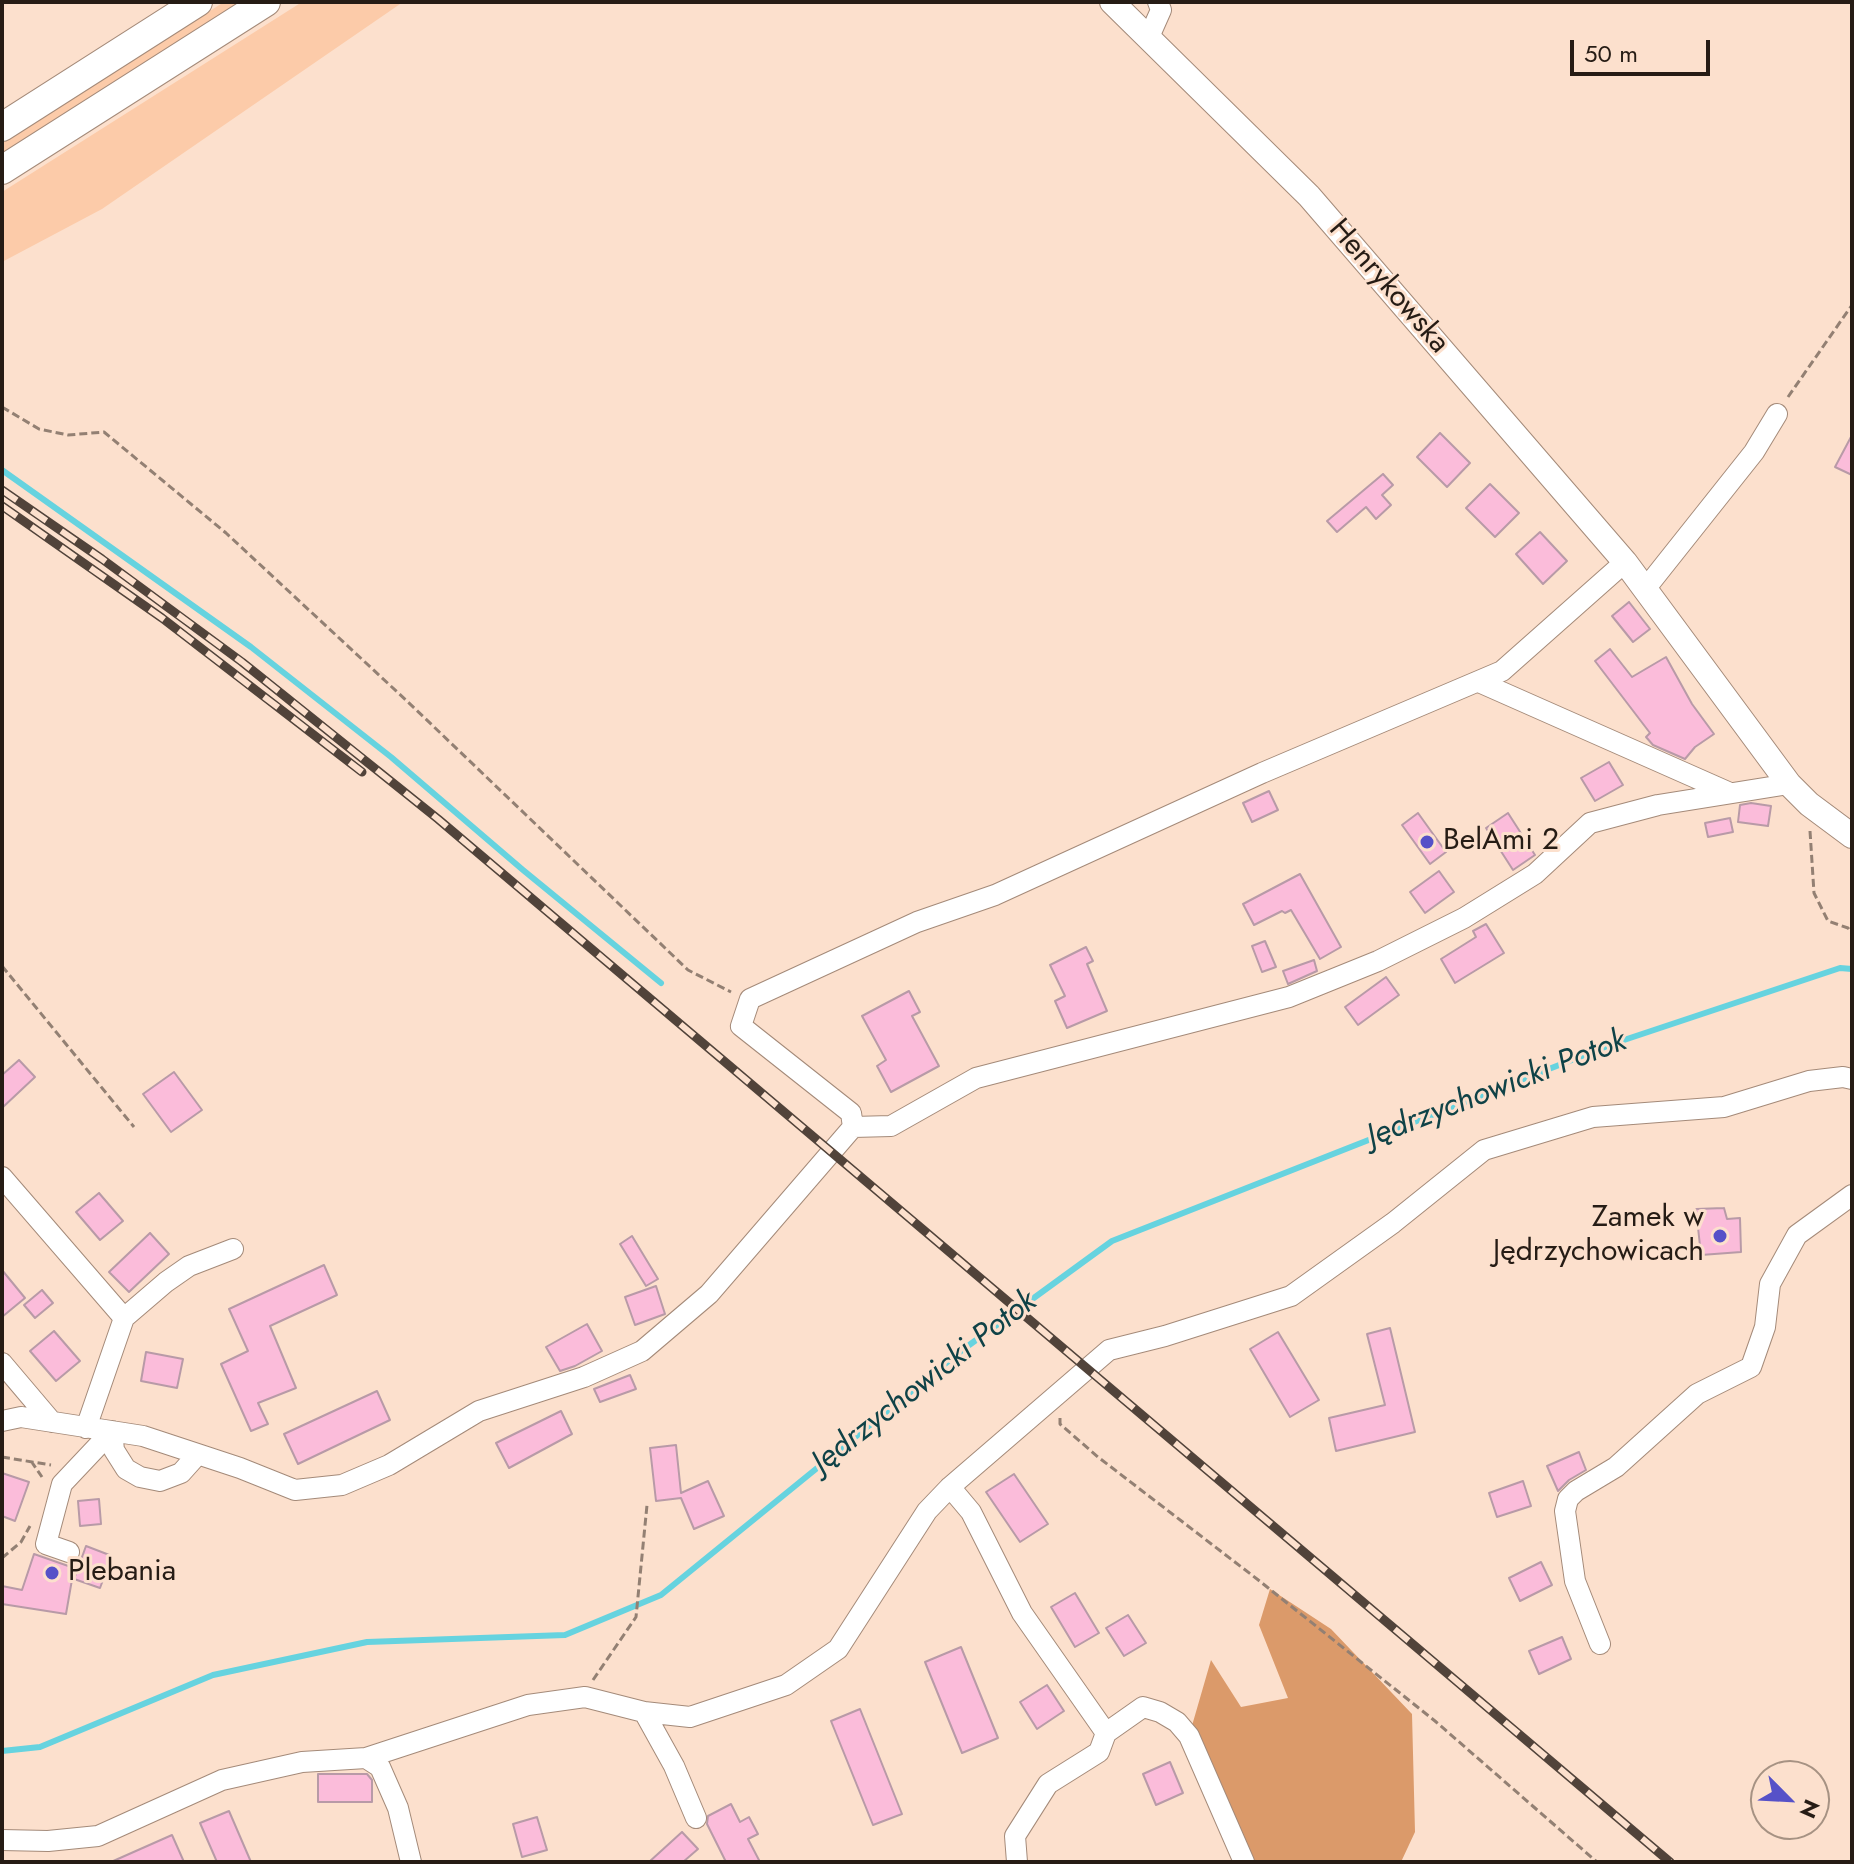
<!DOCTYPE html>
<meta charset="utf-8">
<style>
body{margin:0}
#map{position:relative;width:1854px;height:1864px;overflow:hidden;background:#fce0cd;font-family:Jost,sans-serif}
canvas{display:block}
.frame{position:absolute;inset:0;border:4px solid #261c15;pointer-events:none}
.north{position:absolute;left:1750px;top:1760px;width:80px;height:80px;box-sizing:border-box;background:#fce0cd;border:2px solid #a69283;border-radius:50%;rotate:114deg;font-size:22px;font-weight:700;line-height:32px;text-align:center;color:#261c15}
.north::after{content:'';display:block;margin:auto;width:28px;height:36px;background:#5651c8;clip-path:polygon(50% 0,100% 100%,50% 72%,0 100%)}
.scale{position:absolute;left:1570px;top:40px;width:140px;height:36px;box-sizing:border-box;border:4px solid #261c15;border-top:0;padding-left:10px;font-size:24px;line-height:28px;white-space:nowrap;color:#261c15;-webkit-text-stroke:6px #fce0cd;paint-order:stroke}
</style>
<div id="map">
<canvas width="1854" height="1864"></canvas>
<div class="frame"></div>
<div class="north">N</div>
<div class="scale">50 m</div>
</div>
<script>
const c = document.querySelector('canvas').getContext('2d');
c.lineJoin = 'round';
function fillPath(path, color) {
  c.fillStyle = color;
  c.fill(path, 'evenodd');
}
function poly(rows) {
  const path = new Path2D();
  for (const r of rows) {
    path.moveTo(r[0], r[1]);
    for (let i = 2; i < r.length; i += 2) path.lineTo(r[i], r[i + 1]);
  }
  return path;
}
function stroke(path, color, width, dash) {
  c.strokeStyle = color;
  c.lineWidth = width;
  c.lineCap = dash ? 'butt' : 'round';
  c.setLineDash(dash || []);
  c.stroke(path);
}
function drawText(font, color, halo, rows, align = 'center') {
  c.font = font + ' Jost,sans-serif';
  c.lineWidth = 6;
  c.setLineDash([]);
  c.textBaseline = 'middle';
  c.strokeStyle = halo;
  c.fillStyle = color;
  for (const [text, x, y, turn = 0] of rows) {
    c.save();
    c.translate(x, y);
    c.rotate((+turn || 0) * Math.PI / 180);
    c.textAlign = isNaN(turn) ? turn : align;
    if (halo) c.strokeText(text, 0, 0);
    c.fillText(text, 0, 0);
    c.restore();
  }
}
fillPath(poly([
 [224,2,246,2,2,156,2,143],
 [302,2,403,2,102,209,2,262,2,192]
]), '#fccba9');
fillPath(poly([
 [1270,1589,1331,1629,1412,1714,1415,1832,1401,1862,1253,1862,1189,1736,1211,1660,1241,1707,1288,1698,1259,1625]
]), '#db9a6a');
stroke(poly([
 [2,470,251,647,391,757,523,870,661,983],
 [2,1751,40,1747,213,1675,367,1642,565,1635,661,1595,961,1351,1112,1241,1615,1043,1840,968,1852,969]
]), '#66d3df', 6);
const building = poly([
 [1440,433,1470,463,1447,487,1417,457,1440,433],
 [1852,435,1852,475,1835,467,1852,435],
 [1383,474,1393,485,1382,495,1391,505,1376,519,1366,507,1337,532,1327,521,1383,474],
 [1490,484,1519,513,1495,537,1466,508,1490,484],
 [1540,532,1567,561,1543,584,1516,554,1540,532],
 [1629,602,1650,629,1633,642,1612,616,1629,602],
 [1610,649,1632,677,1666,657,1692,704,1714,734,1695,747,1685,759,1653,745,1646,737,1650,733,1595,661,1610,649],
 [1609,762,1623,785,1595,801,1581,778,1609,762],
 [1269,791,1278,810,1252,822,1243,803,1269,791],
 [1751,803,1771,806,1768,826,1738,822,1740,805,1751,803],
 [1418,813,1446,852,1430,864,1402,825,1418,813],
 [1508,813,1535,855,1513,870,1486,828,1508,813],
 [1730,818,1733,832,1708,837,1705,823,1730,818],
 [1439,871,1454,892,1425,913,1410,892,1439,871],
 [1300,874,1341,947,1320,959,1291,910,1285,913,1282,911,1254,925,1243,904,1300,874],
 [1486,924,1504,953,1455,983,1441,959,1476,937,1473,931,1486,924],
 [1265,941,1276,967,1262,972,1252,946,1265,941],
 [1086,947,1093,961,1087,964,1107,1011,1067,1028,1055,1001,1065,996,1050,965,1086,947],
 [1314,960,1317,971,1288,984,1283,971,1314,960],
 [1386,977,1399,995,1358,1025,1345,1007,1386,977],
 [909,991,920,1012,912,1016,939,1066,891,1092,877,1066,886,1060,862,1016,909,991],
 [19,1060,35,1077,2,1108,2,1075,19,1060],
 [174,1072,202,1110,171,1132,143,1094,174,1072],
 [99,1193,123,1221,100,1240,76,1212,99,1193],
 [1724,1208,1727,1219,1740,1218,1741,1252,1701,1255,1696,1209,1724,1208],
 [150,1233,169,1254,129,1292,109,1272,150,1233],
 [632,1236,658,1279,646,1286,620,1244,632,1236],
 [324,1265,337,1295,270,1326,296,1388,258,1403,268,1424,251,1431,221,1364,248,1351,229,1309,324,1265],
 [2,1270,25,1298,2,1317,2,1270],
 [656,1286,665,1314,635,1325,625,1297,656,1286],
 [42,1290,53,1303,35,1318,24,1305,42,1290],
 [587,1324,602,1351,575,1366,560,1371,546,1347,587,1324],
 [1390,1328,1415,1432,1336,1451,1329,1418,1385,1405,1367,1334,1390,1328],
 [54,1331,80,1361,56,1381,30,1351,54,1331],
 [1278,1332,1319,1400,1290,1417,1250,1349,1278,1332],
 [146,1352,183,1359,177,1388,141,1381,146,1352],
 [630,1375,636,1389,600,1402,594,1389,630,1375],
 [377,1391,390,1420,298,1464,284,1434,377,1391],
 [561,1411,572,1434,509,1468,496,1443,561,1411],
 [676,1445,681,1493,708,1481,724,1516,694,1529,681,1498,656,1501,650,1448,676,1445],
 [1579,1452,1586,1470,1569,1480,1558,1491,1547,1466,1579,1452],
 [2,1473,29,1482,15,1521,2,1516,2,1473],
 [1014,1474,1048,1524,1020,1542,986,1492,1014,1474],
 [1523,1481,1531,1506,1497,1517,1489,1493,1523,1481],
 [99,1499,101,1524,80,1526,78,1501,99,1499],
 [86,1546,112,1556,100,1588,74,1579,86,1546],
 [34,1554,74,1568,66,1614,2,1604,2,1586,22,1590,34,1554],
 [1541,1562,1552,1585,1520,1601,1509,1578,1541,1562],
 [1075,1593,1099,1633,1075,1647,1051,1607,1075,1593],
 [1128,1615,1146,1643,1124,1656,1106,1628,1128,1615],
 [1562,1637,1571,1659,1539,1674,1529,1651,1562,1637],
 [961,1647,998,1738,962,1753,925,1662,961,1647],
 [1047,1685,1064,1711,1037,1729,1020,1702,1047,1685],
 [860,1709,902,1814,873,1825,831,1721,860,1709],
 [1170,1762,1183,1793,1156,1805,1143,1774,1170,1762],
 [318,1774,367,1774,372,1780,372,1802,318,1802,318,1774],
 [731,1804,740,1822,749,1817,758,1834,748,1839,760,1862,726,1862,707,1824,708,1816,731,1804],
 [229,1811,251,1862,217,1862,200,1823,229,1811],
 [537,1817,547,1850,522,1857,513,1824,537,1817],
 [682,1832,698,1849,683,1862,649,1862,682,1832],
 [172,1835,184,1862,111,1862,172,1835]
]);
fillPath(building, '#fbbcda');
stroke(building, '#b89aa7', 2);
const minor = poly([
 [1149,37,1161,10,1158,2],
 [1646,588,1754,452,1777,414],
 [1479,682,1730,793],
 [853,1127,851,1113,741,1026,750,999,917,922,995,895,1262,773,1502,671,1625,562],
 [2,1177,124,1318],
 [2,1363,52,1422],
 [2,1421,21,1417,143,1436,240,1468,295,1490,342,1485,389,1465,479,1411,584,1377,642,1351,709,1294,853,1127,891,1126,976,1078,1289,997,1378,961,1464,918,1535,874,1590,823,1658,805,1789,784],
 [86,1428,124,1318,166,1282,189,1266,233,1249],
 [112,1431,114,1450,126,1469,140,1477,160,1481,181,1473,198,1454],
 [950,1487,971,1512,1022,1613,1106,1733],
 [69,1552,46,1544,62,1484,112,1431],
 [1600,1644,1575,1581,1565,1511,1568,1499,1576,1491,1616,1467,1697,1394,1751,1367,1765,1327,1770,1284,1797,1235,1852,1195],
 [644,1712,674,1766,696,1818],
 [366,1758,380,1767,398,1808,411,1862],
 [2,1840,48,1841,98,1836,222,1780,302,1762,366,1758,528,1705,585,1697,644,1712,690,1717,786,1685,838,1649,927,1511,950,1487,1109,1350,1165,1336,1291,1296,1393,1223,1484,1150,1593,1117,1724,1107,1809,1081,1843,1077,1852,1079],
 [1017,1862,1015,1836,1048,1784,1099,1752,1106,1733,1143,1707,1160,1712,1177,1722,1189,1736,1244,1862]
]);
const major = poly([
 [1112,2,1309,196,1625,562,1789,784,1809,804,1852,836]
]);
const highway = poly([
 [2,127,198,2],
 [2,170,266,2]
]);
stroke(minor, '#a48a79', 22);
stroke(major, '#a48a79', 26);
stroke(highway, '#a48a79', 30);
stroke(poly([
 [1788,397,1852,305],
 [2,407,39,429,68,435,104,432,226,533,408,702,688,970,731,992],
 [1810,831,1814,893,1828,921,1848,928,1852,933],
 [2,966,134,1127],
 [1060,1418,1060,1424,1098,1457,1257,1579,1435,1721,1597,1862],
 [2,1457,51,1465],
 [31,1461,42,1477],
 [2,1558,21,1542,30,1526],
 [593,1680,636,1617,647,1505]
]), '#938073', 3, [8, 4]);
stroke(minor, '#fff', 20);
stroke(major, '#fff', 24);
stroke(highway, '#fff', 28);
const rail = poly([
 [2,490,102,559,242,662,438,819,1670,1862],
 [2,506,162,618,362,772]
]);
stroke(rail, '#51433a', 9);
stroke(rail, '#fce0cd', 6, [18]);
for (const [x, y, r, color] of [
 [1427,842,8,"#5651c8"],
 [1720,1236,8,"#5651c8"],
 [52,1573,8,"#5651c8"]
]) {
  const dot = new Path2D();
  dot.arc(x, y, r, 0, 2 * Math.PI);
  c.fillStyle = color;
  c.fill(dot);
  stroke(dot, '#fce0cd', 3);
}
drawText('30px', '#261c15', '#fce0cd', [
 ["Henrykowska",1388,287,49]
]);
drawText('30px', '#261c15', '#fce0cd', [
 ["BelAmi 2",1443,842],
 ["Zamek w",1704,1219,"right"],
 ["Jędrzychowicach",1704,1253,"right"],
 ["Plebania",68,1573]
], 'left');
drawText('italic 32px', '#0f4247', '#fce0cd', [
 ["Jędrzychowicki Potok",1497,1090,-21],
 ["Jędrzychowicki Potok",925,1383,-38]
]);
</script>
